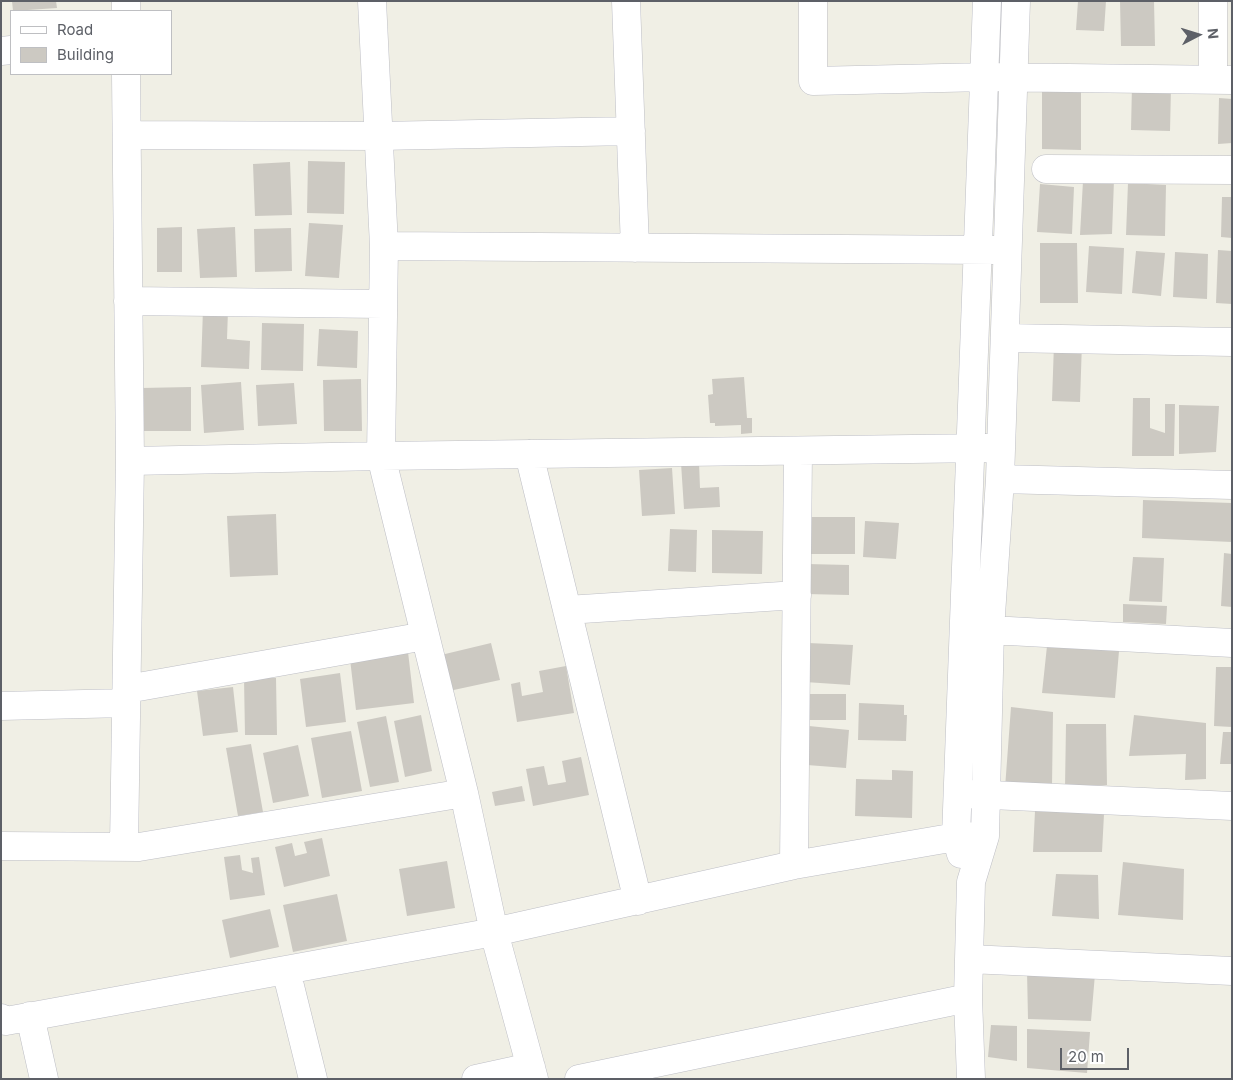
<!DOCTYPE html>
<style>
body{margin:0}
#map{position:relative;width:1233px;height:1080px;overflow:hidden;background:#f0efe5;font-family:Inter,sans-serif}
canvas{display:block}
.frame{position:absolute;inset:0;border:2px solid #5d6067;pointer-events:none}
.legend{position:absolute;left:10px;top:10px;width:162px;height:65px;box-sizing:border-box;background:#fff;border:1px solid #bebfc2;margin:0;padding:6px 9px;list-style:none;font-size:15px;color:#5d6067}
.legend li{display:flex;align-items:center;gap:10px;height:25px}
.legend b{width:25px;border:1px solid #bebfc2}
.north{position:absolute;left:1173px;top:10px;width:50px;height:50px;-webkit-text-stroke:4px #fff;paint-order:stroke;rotate:85deg;font-size:14px;font-weight:700;line-height:20px;text-align:center;color:#5d6067}
.north::after{content:'';display:block;margin:auto;width:18px;height:22px;background:#5d6067;clip-path:polygon(50% 0,100% 100%,50% 72%,0 100%)}
.scale{position:absolute;left:1060px;top:1048px;width:69px;height:22px;box-sizing:border-box;border:2px solid #5d6067;border-top:0;padding-left:6px;font-size:15px;line-height:18px;white-space:nowrap;color:#5d6067;-webkit-text-stroke:4px #fff;paint-order:stroke}
</style>
<div id="map">
<canvas width="1233" height="1080"></canvas>
<div class="frame"></div>
<ul class="legend">
<li><b style="height:6px;background:#fff"></b>Road</li>
<li><b style="height:14px;background:#ccc9c2"></b>Building</li>
</ul>
<div class="north">N</div>
<div class="scale">20 m</div>
</div>
<script>
const c = document.querySelector('canvas').getContext('2d');
c.lineJoin = 'round';
function fillPath(path, color) {
  c.fillStyle = color;
  c.fill(path, 'evenodd');
}
function poly(rows) {
  const path = new Path2D();
  for (const r of rows) {
    path.moveTo(r[0], r[1]);
    for (let i = 2; i < r.length; i += 2) path.lineTo(r[i], r[i + 1]);
  }
  return path;
}
function stroke(path, color, width, dash) {
  c.strokeStyle = color;
  c.lineWidth = width;
  c.lineCap = dash ? 'butt' : 'round';
  c.setLineDash(dash || []);
  c.stroke(path);
}
fillPath(poly([
 [12,1,56,1,57,8,13,11],
 [1078,1,1106,1,1104,31,1076,30],
 [1120,1,1154,1,1155,46,1121,46],
 [1132,85,1171,87,1170,131,1131,130],
 [1042,88,1081,88,1081,150,1042,149],
 [1219,98,1232,99,1232,143,1218,144],
 [308,161,345,162,344,214,307,213],
 [290,162,292,215,255,216,253,164],
 [1114,180,1112,234,1080,235,1083,181],
 [1128,183,1166,185,1165,236,1126,235],
 [1040,184,1074,187,1072,234,1037,232],
 [1222,197,1232,197,1232,238,1221,237],
 [309,223,343,225,339,278,305,276],
 [182,227,182,272,157,272,157,228],
 [235,227,237,277,200,278,197,229],
 [291,228,292,271,255,272,254,229],
 [1040,243,1077,243,1078,303,1040,303],
 [1089,246,1124,248,1122,294,1086,292],
 [1218,250,1232,251,1232,304,1216,303],
 [1136,251,1165,253,1161,296,1132,293],
 [1175,252,1208,254,1207,299,1173,297],
 [203,309,228,310,227,339,250,341,249,369,201,367],
 [262,323,304,324,303,371,261,370],
 [319,329,358,331,357,368,317,366],
 [1082,342,1080,402,1052,401,1054,344],
 [744,377,747,418,752,418,752,433,741,434,741,425,715,426,715,423,710,423,708,395,713,394,712,379],
 [361,379,362,431,324,431,323,380],
 [241,382,244,430,204,433,201,385],
 [294,383,297,424,258,426,256,385],
 [191,387,191,431,142,431,141,388],
 [1133,398,1150,398,1150,428,1165,433,1165,404,1175,404,1174,456,1132,456],
 [1179,405,1219,406,1216,452,1179,454],
 [699,462,700,488,719,487,720,507,684,509,681,463],
 [672,468,675,514,642,516,639,470],
 [1143,500,1232,503,1232,542,1142,538],
 [276,514,278,575,230,577,227,516],
 [811,517,855,517,855,554,811,554],
 [865,521,899,523,896,559,863,557],
 [670,529,697,530,696,572,668,571],
 [712,530,763,531,762,574,712,573],
 [1224,553,1232,554,1232,607,1221,606],
 [1133,557,1164,558,1162,602,1129,601],
 [807,564,849,565,849,595,806,594],
 [1123,604,1167,606,1166,624,1123,622],
 [491,643,500,680,449,691,441,655],
 [808,643,853,645,850,685,805,682],
 [1047,646,1119,651,1115,698,1042,693],
 [408,652,414,703,356,710,350,659],
 [566,666,574,713,517,722,511,684,520,682,522,696,543,692,539,671],
 [1216,667,1232,667,1232,727,1214,726],
 [340,673,346,722,306,727,300,679],
 [244,678,276,678,277,735,245,735],
 [233,687,238,732,203,736,197,691],
 [807,694,846,694,846,720,808,720],
 [859,703,904,705,904,715,907,715,906,741,858,740],
 [1011,707,1053,712,1052,786,1005,788],
 [421,715,432,771,405,777,394,721],
 [1134,715,1206,723,1206,779,1185,780,1186,754,1129,756],
 [386,716,399,782,370,787,357,722],
 [1066,724,1106,724,1107,785,1065,788],
 [809,726,849,730,846,768,807,765],
 [351,731,362,791,322,798,311,738],
 [1223,732,1232,732,1232,764,1220,764],
 [251,744,263,812,238,816,226,748],
 [298,745,309,796,273,803,263,753],
 [581,757,589,795,533,806,526,769,544,766,548,785,566,782,562,761],
 [892,770,913,771,912,818,855,816,856,779,892,780],
 [522,786,525,801,495,806,492,792],
 [1035,811,1104,814,1102,852,1033,852],
 [322,838,330,876,284,887,275,847,292,843,295,856,307,853,304,842],
 [240,855,242,870,253,873,251,858,259,857,265,895,230,900,224,857],
 [447,861,455,908,407,916,399,869],
 [1123,862,1184,869,1183,920,1118,915],
 [1056,874,1098,875,1099,919,1052,916],
 [337,894,347,941,293,952,283,905],
 [270,909,279,947,230,958,222,920],
 [1027,971,1095,974,1091,1021,1028,1019],
 [991,1025,1017,1026,1017,1061,988,1057],
 [1027,1029,1090,1032,1087,1073,1027,1068]
]), '#ccc9c2');
const minor = poly([
 [126,1,126,11],
 [372,1,384,246,381,456,464,793,494,932,534,1079],
 [626,1,635,248],
 [813,1,813,81,986,77,1232,80],
 [1213,1,1213,79],
 [1,51,11,50],
 [127,135,379,136,631,131],
 [1046,169,1232,170],
 [384,246,997,250],
 [128,301,383,304],
 [1005,338,1232,342],
 [529,454,638,901],
 [130,461,381,456,987,448],
 [1000,479,1232,485],
 [567,610,797,595],
 [990,630,1232,643],
 [127,689,425,636],
 [1,706,126,703],
 [969,794,1232,806],
 [1,846,139,847,464,793],
 [124,846,130,461,126,74],
 [961,854,956,837,987,1],
 [794,865,798,451],
 [969,959,1232,971],
 [286,970,313,1079],
 [30,1016,44,1079],
 [1,1018,6,1021,494,932,794,865,956,837,985,836],
 [476,1079,531,1067],
 [579,1079,968,998],
 [971,1079,968,998,971,882,985,836,990,630,1000,479,1016,1]
]);
stroke(minor, '#bdbec5', 29);
stroke(minor, '#fff', 28);
</script>
